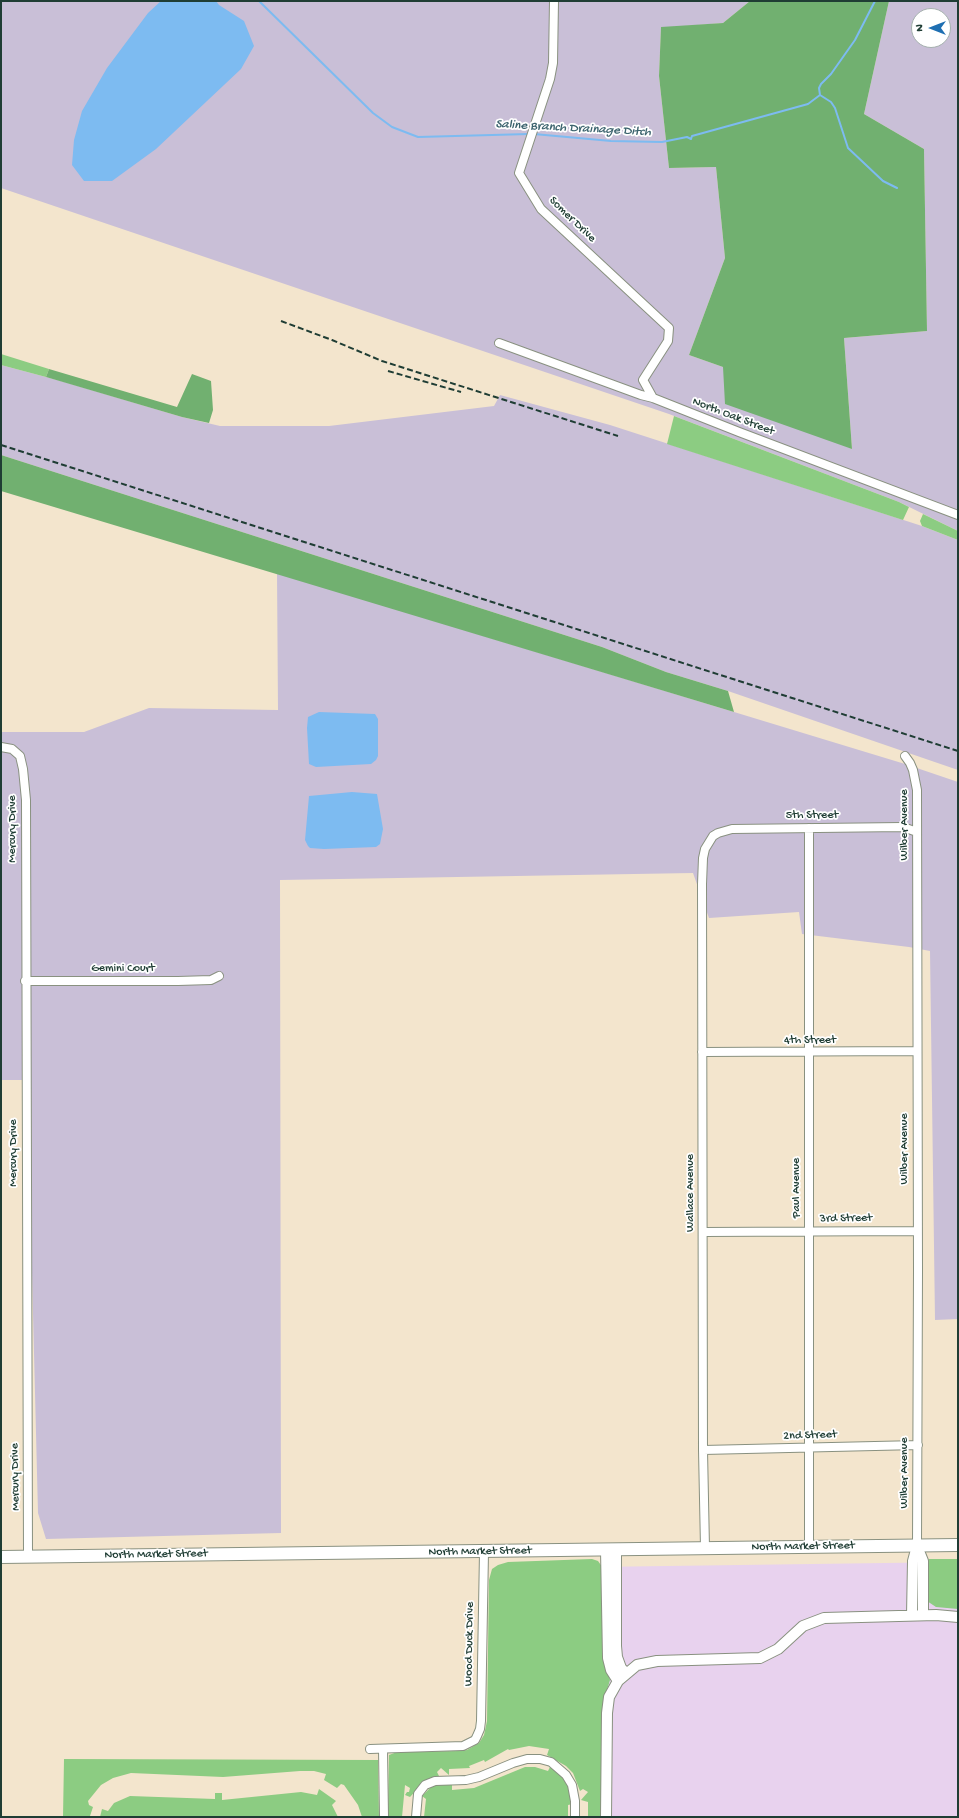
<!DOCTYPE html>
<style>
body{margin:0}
#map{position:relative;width:959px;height:1818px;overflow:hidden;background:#f3e5cd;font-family:"Gochi Hand",sans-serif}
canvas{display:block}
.frame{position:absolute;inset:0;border:2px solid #1f3d34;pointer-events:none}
.north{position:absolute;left:911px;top:8px;width:40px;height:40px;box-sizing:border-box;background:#fff;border:1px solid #a5b1ae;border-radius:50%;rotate:270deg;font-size:11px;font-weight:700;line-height:16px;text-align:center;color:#1f3d34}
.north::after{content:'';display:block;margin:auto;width:14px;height:18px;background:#1f6fb2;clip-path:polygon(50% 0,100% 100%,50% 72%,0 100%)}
</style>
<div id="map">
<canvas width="959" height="1818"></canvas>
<div class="frame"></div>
<div class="north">N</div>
</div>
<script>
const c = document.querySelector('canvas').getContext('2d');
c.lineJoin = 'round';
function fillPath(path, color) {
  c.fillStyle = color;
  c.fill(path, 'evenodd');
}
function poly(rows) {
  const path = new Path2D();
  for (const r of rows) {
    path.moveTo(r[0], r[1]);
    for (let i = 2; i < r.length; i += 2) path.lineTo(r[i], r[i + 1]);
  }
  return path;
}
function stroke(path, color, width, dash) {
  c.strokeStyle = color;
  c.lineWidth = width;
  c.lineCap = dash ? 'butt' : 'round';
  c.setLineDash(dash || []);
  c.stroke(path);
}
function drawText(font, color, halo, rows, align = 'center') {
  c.font = font + ' "Gochi Hand",sans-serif';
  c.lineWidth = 3.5;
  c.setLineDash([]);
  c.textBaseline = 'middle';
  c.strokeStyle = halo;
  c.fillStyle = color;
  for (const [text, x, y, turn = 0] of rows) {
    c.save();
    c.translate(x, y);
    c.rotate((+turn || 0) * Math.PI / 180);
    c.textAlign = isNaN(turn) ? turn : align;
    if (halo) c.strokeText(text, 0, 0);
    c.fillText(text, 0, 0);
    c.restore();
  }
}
fillPath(poly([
 [958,1562,958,1817,594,1817,594,1567]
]), '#e8d2ee');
fillPath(poly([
 [1,1,750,1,723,23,661,28,659,76,669,168,716,167,725,258,689,355,723,367,852,449,844,338,927,331,924,149,864,114,889,1,958,1,958,531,899,502,669,414,1,188],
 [919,16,943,16,943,40,919,40],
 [1,365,61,381,182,417,220,426,329,426,494,406,500,395,610,425,922,526,958,540,958,770,728,691,666,672,602,647,1,455],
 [277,573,905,764,958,782,958,1319,935,1320,930,951,909,947,802,934,799,912,709,918,693,873,280,880,281,1533,46,1539,38,1513,32,1273,31,1080,1,1080,1,732,84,732,149,708,278,710]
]), '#c9bfd7');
fillPath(poly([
 [1,354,49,369,46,377,1,365],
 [674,416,899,502,909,507,903,520,667,444],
 [923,514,958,531,958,540,922,526,920,521],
 [592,1559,598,1561,603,1568,607,1668,610,1680,605,1697,602,1817,588,1817,588,1802,581,1800,588,1792,583,1789,580,1791,573,1773,566,1766,547,1755,549,1749,529,1746,509,1750,508,1749,485,1762,484,1760,469,1766,470,1768,449,1769,449,1775,441,1768,437,1772,439,1776,424,1782,410,1797,405,1795,407,1792,409,1792,410,1788,405,1785,402,1817,388,1817,389,1755,397,1752,458,1751,467,1750,479,1743,484,1735,487,1721,489,1580,492,1569,498,1565,508,1562],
 [929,1559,958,1559,958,1609,936,1607,927,1601,928,1561],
 [64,1759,378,1760,379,1817,362,1817,358,1805,344,1785,341,1784,337,1788,324,1780,326,1774,314,1771,300,1771,223,1777,131,1773,113,1778,101,1785,88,1801,89,1805,93,1807,90,1816,63,1817],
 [525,1767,535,1767,548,1771,550,1767,558,1771,567,1782,573,1804,568,1805,568,1817,424,1817,426,1799,422,1796,431,1787,437,1785,452,1785,452,1790,474,1788],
 [319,1789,336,1801,332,1805,338,1817,100,1817,102,1809,108,1811,114,1803,130,1796,215,1799,215,1793,222,1793,222,1800,301,1792,317,1795]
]), '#8ccc82');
fillPath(poly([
 [750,1,889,1,864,114,924,149,927,331,844,338,852,449,725,404,723,367,689,355,725,258,716,167,669,168,659,76,661,27,723,23],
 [49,369,177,407,192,374,211,381,213,410,209,423,182,417,46,377],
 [1,455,602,647,666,672,728,691,734,712,1,491]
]), '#71b070');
fillPath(poly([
 [161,1,216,1,219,5,244,21,254,46,241,69,156,149,112,181,84,181,72,165,74,140,82,111,107,68,148,13],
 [319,712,375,714,378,719,378,756,376,760,371,764,316,767,309,764,307,728,308,717],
 [352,792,377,794,383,829,380,844,376,847,324,849,310,848,308,846,305,840,309,796]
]), '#7dbbf1');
stroke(poly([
 [259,1,373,113,392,127,418,137,529,134],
 [820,95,831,102,835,108,848,148,883,181,897,188],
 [534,134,611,141,662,142,687,137,691,139,692,136,808,104,820,95,819,88,821,84,831,74,855,40,875,1]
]), '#7dbbf1', 2);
const minor = poly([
 [554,1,553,63,550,79,519,173,541,209,669,328,668,341,643,380,653,398],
 [499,343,641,395,653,398,739,432,958,515],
 [1,747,12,749,20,756,23,769,26,800,28,1556],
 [905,756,910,763,913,770,917,790,918,1271,917,1546],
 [809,828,809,1547],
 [25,981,178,981,211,980,219,976],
 [702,1052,917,1051],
 [703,1232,917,1231],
 [703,1450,918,1445],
 [705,1548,703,1450,702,884,703,858,705,849,713,836,718,833,732,829,903,827,917,832],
 [370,1749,463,1746,475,1740,477,1736,480,1729,481,1721,484,1552],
 [383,1749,384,1817],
 [416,1817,418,1794,425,1785,435,1781,466,1780,479,1777,513,1763,527,1759,540,1759,551,1762,566,1775,572,1785,575,1801,575,1817]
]);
const tertiary = poly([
 [917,1546,923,1561,923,1615],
 [606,1550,608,1658,611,1670,618,1681],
 [616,1550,616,1646,617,1657,621,1668,626,1673],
 [912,1615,913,1561,917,1546],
 [606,1817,607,1713,609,1697,618,1681,637,1665,657,1661,760,1658,778,1649,803,1626,824,1618,936,1615,958,1617]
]);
const secondary = poly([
 [1,1557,958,1545]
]);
stroke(minor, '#899180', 10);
stroke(tertiary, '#899180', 12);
stroke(secondary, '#899180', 14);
stroke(minor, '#fff', 8);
stroke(tertiary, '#fff', 10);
stroke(secondary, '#fff', 12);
stroke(poly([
 [281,321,332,340,382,361,618,436],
 [388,371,461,392],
 [1,445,958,751]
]), '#1f3d34', 2, [6, 3]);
drawText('12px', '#1f3d34', '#fff', [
 ["Somer Drive",572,220,44],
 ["North Oak Street",733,417,21],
 ["5th Street",812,816],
 ["Wilber Avenue",905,825,-90],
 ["Mercury Drive",13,829,-90],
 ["Gemini Court",123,969],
 ["4th Street",810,1041],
 ["Wilber Avenue",905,1149,-90],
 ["Mercury Drive",14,1153,-90],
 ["Paul Avenue",797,1188,-90],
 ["Wallace Avenue",691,1193,-90],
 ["3rd Street",846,1219,-1],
 ["2nd Street",810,1436,-2],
 ["Wilber Avenue",905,1473,-90],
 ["Mercury Drive",16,1477,-91],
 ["North Market Street",803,1547,-1],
 ["North Market Street",480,1552,-1],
 ["North Market Street",156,1555,-1],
 ["Wood Duck Drive",470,1644,-89]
]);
drawText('italic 13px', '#3b636d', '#fff', [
 ["Saline Branch Drainage Ditch",573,129,3]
]);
</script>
